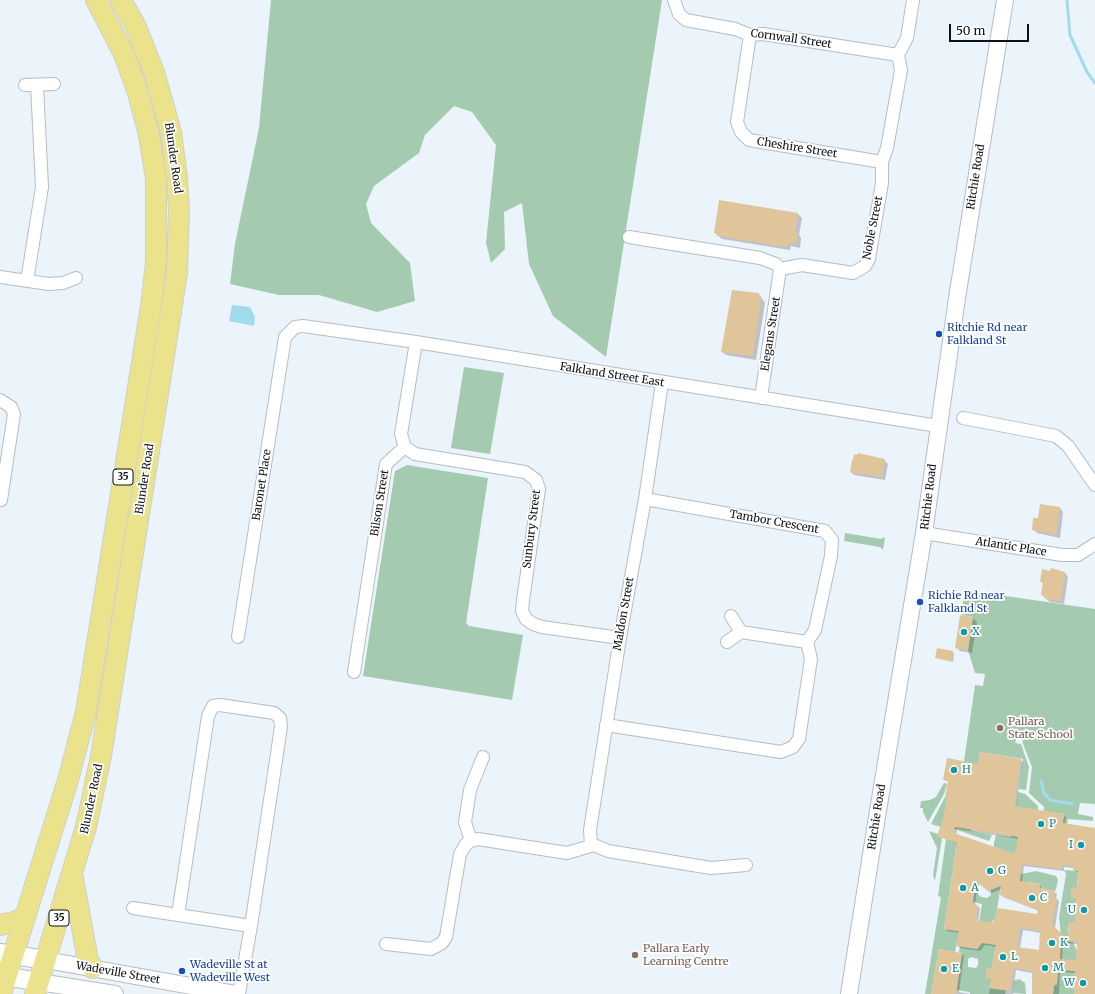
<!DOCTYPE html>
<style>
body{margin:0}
#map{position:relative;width:1095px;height:994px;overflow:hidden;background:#ebf3fb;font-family:Merriweather,serif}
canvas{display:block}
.scale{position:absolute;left:949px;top:24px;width:80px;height:18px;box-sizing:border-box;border:2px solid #0f1214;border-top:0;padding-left:5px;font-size:12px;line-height:14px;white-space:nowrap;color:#0f1214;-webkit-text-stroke:3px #fff;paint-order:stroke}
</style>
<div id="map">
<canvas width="1095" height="994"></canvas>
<div class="scale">50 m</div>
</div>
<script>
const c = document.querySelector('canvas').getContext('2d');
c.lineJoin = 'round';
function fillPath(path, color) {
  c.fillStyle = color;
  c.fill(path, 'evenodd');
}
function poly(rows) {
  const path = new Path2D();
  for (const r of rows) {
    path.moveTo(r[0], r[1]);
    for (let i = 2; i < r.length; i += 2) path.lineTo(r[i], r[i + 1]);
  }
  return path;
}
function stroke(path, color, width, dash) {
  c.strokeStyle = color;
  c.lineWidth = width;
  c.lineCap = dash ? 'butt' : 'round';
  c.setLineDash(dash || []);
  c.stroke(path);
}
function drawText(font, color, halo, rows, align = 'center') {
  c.font = font + ' Merriweather,serif';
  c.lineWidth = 3.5;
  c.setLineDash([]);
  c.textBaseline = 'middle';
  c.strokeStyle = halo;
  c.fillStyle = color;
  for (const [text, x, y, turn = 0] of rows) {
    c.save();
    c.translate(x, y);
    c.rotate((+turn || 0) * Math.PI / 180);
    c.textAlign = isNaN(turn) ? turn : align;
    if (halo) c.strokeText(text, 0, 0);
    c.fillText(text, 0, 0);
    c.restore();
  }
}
fillPath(poly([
 [271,0,662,0,606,357,553,316,529,264,522,203,504,212,505,249,491,263,486,243,496,145,472,112,454,106,425,135,419,153,374,186,366,204,371,223,410,263,415,301,377,312,319,295,279,295,230,284,235,244,259,128],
 [464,367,504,373,490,454,451,448],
 [407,465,488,478,466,623,469,626,523,635,512,700,363,676,395,471],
 [845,533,881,539,885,537,883,550,880,547,844,541],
 [964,590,1095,609,1095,804,1080,803,1078,814,1093,817,1093,821,1068,819,1064,841,1061,834,1064,814,1044,811,1044,807,1029,793,1032,767,1023,744,1022,736,1018,735,1015,743,1021,744,1029,767,1026,790,1019,789,1023,759,980,752,971,831,992,835,989,841,946,826,961,782,975,685,983,686,985,674,975,673,968,650,973,617,962,615],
 [944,783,947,784,944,794,928,822,923,812,923,808,920,808,921,801,930,800,936,797],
 [1018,792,1025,794,1038,806,1038,810,1023,808,1016,855,994,847,994,843,996,835,1011,837],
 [945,797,947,798,943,825,941,827,931,824],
 [929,831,938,834,938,836,942,838,935,881,933,875,937,848],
 [946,839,964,844,956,849,944,929,977,934,982,904,973,902,977,874,980,875,978,894,981,897,987,898,991,895,991,889,1005,857,996,917,976,942,957,941,955,952,939,949,931,994,925,994,941,897,938,896],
 [1064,870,1078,871,1077,888,1072,888,1071,898,1076,899,1075,922,1069,922,1068,932,1077,951,1076,960,1070,971,1075,971,1074,994,1053,994,1054,986,1057,984,1061,935,1059,917,1066,874],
 [1036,871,1056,876,1058,880,1056,889,1055,891,1040,888,1040,884,1029,882,1013,884,1021,874],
 [997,925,991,944,996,945,992,968,987,968,986,978,991,979,990,988,1006,990,1005,994,970,994,970,992,956,990,962,953,959,952,960,946,977,949],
 [971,957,978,959,978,965,976,968,968,967,968,959],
 [1019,979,1025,983,1026,994,1013,993,1014,981]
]), '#a4cbaf');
fillPath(poly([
 [232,305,250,307,255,317,254,326,229,321]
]), '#a1dcec');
fillPath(poly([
 [798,214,802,218,799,235,801,238,800,248,791,246,790,250,722,239,715,233],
 [759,294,765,303,756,360,726,355,722,352],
 [859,454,884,460,888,464,885,480,854,475,851,472],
 [1060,508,1063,512,1060,538,1037,533,1033,529,1038,519],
 [1065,573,1068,577,1064,604,1050,602,1042,595,1043,584,1041,581],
 [973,618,977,622,972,653,960,651,956,647],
 [953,652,954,654,953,662,936,658],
 [1021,760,1023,762,1016,807,1064,815,1066,817,1065,825,1095,829,1095,994,1075,994,1076,973,1060,972,1059,994,1033,994,1032,973,1016,970,1013,994,989,994,991,980,987,978,993,970,997,947,985,945,980,951,960,948,957,945,960,933,947,931,945,928,958,844,939,836,945,817,949,782,944,780,979,765],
 [957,829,1019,839,1016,856,956,835],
 [1024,866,1064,871,1064,867,1074,868,1074,870,1079,873,1078,889,1072,898,1077,900,1075,923,1069,941,1055,928,1059,901,1056,898,1057,894,1054,892,1042,890,1040,885,1022,882],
 [978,883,991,893,1002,889,1001,895,1003,897,1039,911,1038,915,993,924,978,922,980,908,975,905],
 [1023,930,1041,933,1040,951,1020,948],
 [1063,943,1078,944,1077,961,1062,960],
 [939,950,962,954,964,956,959,992,971,994,932,994]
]), '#0003');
stroke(poly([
 [1067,0,1070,35,1087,72,1095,83],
 [1041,781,1044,793,1050,800,1072,804]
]), '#a1dcec', 3);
fillPath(poly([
 [719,200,798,213,795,232,798,233,796,244,788,243,787,247,717,236,717,233,714,233],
 [732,290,759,293,758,298,761,298,753,356,721,352],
 [858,453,885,459,882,477,850,472,852,460,853,460,854,454,857,455],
 [1040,504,1060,507,1056,535,1032,530,1033,518,1038,518],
 [1051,568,1065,572,1061,601,1045,599,1045,596,1041,595,1043,582,1040,582,1042,569,1050,571],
 [960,615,973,617,968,650,955,648],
 [937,648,953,651,952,661,935,658],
 [980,752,1021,759,1014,806,1064,814,1063,823,1095,828,1095,994,1074,994,1075,971,1058,970,1057,985,1054,984,1053,994,1032,994,1032,971,1014,968,1010,991,989,988,991,979,986,978,987,968,992,968,996,945,982,943,977,949,956,946,959,931,944,929,957,843,937,836,944,816,947,798,945,797,948,781,943,780,947,758,978,764],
 [955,827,1018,837,1015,854,954,833],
 [1022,864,1062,869,1062,865,1073,866,1073,870,1078,871,1077,888,1072,887,1071,894,1071,898,1076,899,1075,922,1069,922,1068,939,1052,925,1057,898,1054,897,1055,891,1040,888,1040,884,1020,881],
 [976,881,988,891,1001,886,1000,895,1038,910,1037,914,998,908,993,923,976,920,978,905,972,904],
 [1020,928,1040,931,1039,950,1017,947],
 [1061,941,1077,942,1076,960,1060,959],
 [939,949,962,953,956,994,931,994]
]), '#e0c59b');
const minor = poly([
 [674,0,679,14,686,20,735,29,750,35,763,34,898,55],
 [750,35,737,122,741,132,749,140,882,162],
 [25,85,54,84],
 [629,237,760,258,776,264,780,269],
 [780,269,802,265,853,273,865,266,869,259,882,183,882,162,887,148,901,70,898,55,907,38,913,0],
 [0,277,49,284,63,283,76,278],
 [27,281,42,187,37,85],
 [761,398,780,269],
 [0,400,11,407,14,414,1,500],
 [963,418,1056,436,1068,446,1095,485],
 [405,447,415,454,525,472,536,480,539,489,523,600,522,611,526,619,533,624,542,627,620,638],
 [924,533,1062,555,1078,555,1095,544],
 [731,616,741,632,807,642],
 [238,637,285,337,295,327,303,326,416,342,938,426],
 [727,642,741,632],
 [354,672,386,464,405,447,401,434,416,342],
 [606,725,781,752,793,747,799,739,811,659,807,642,815,630,831,556,832,540,825,531,645,499],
 [471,841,465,822,470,790,483,757],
 [591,845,590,830,620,638,645,499,662,383],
 [133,908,178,915],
 [386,944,431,949,442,943,446,937,460,854,466,844,471,841,478,839,567,853,594,845,608,851,711,868,746,865],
 [239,994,251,926,281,727,280,718,274,713,220,705,213,706,208,716,178,915,251,926]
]);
const tertiary = poly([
 [46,960,236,994],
 [39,982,115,994],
 [849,994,876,823,924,533,957,298,1005,0]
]);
const secondary = poly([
 [0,953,46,960],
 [0,975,39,982]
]);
const primary = poly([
 [73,878,88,961,93,968],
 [0,925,14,922,25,917],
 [1,994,68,780,86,712,151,306,156,263,156,179,149,135,138,93,124,54,96,0],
 [35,994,86,827,101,756,177,273,179,209,177,178,171,132,154,72,136,27,121,0]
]);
stroke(minor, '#b5bdc4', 14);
stroke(tertiary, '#b5bdc4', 18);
stroke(secondary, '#b5bdc4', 20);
stroke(primary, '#cfd0d0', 22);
stroke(minor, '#fff', 12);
stroke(tertiary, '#fff', 16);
stroke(secondary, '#fff', 18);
stroke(primary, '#ebe38b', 20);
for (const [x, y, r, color] of [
 [939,334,4,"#1a4fb4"],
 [920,602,4,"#1a4fb4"],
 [964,632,4,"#0f9aa8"],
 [1000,728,4,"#8d6e63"],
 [954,770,4,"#0f9aa8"],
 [1041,824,4,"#0f9aa8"],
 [1081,845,4,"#0f9aa8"],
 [990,871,4,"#0f9aa8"],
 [963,888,4,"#0f9aa8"],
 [1032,898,4,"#0f9aa8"],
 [1084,910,4,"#0f9aa8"],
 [1052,943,4,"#0f9aa8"],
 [635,955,4,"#8d6e63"],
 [1003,957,4,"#0f9aa8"],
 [1045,968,4,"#0f9aa8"],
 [944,969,4,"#0f9aa8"],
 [182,971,4,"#1a4fb4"],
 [1083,983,4,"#0f9aa8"]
]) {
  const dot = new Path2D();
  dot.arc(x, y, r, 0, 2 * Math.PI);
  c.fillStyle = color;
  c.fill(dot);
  stroke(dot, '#fff', 1.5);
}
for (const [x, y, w] of [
 [123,477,20],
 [59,918,20]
]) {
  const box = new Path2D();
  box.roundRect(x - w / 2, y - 8, w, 16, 3);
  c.fillStyle = '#fff';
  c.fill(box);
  stroke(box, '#0f1214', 1);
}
drawText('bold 10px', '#0f1214', null, [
 ["35",123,477],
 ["35",59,918]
]);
drawText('11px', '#0f1214', '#fff', [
 ["Cornwall Street",791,39,8],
 ["Cheshire Street",797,148,9],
 ["Blunder Road",173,158,82],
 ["Ritchie Road",976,177,-81],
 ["Noble Street",873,228,-79],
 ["Elegans Street",771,334,-81],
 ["Falkland Street East",612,375,9],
 ["Blunder Road",145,479,-81],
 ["Baronet Place",262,485,-81],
 ["Ritchie Road",929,497,-83],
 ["Bilson Street",380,503,-81],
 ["Tambor Crescent",774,522,10],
 ["Sunbury Street",532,529,-83],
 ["Atlantic Place",1011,547,9],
 ["Maldon Street",624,614,-80],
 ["Blunder Road",92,799,-78],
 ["Ritchie Road",877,817,-81],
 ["Wadeville Street",118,973,10]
]);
drawText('11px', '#164399', '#fff', [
 ["Ritchie Rd near",947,328],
 ["Falkland St",947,341],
 ["Richie Rd near",928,596],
 ["Falkland St",928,609],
 ["Wadeville St at",190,965],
 ["Wadeville West",190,978]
], 'left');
drawText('11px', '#0d838f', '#fff', [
 ["X",972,632],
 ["H",962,770],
 ["P",1049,824],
 ["I",1073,845,"right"],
 ["G",998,871],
 ["A",971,888],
 ["C",1040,898],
 ["U",1076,910,"right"],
 ["K",1060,943],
 ["L",1011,957],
 ["M",1053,968],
 ["E",952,969],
 ["W",1075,983,"right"]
], 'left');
drawText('11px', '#785e54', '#fff', [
 ["Pallara",1008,722],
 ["State School",1008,735],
 ["Pallara Early",643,949],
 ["Learning Centre",643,962]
], 'left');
</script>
